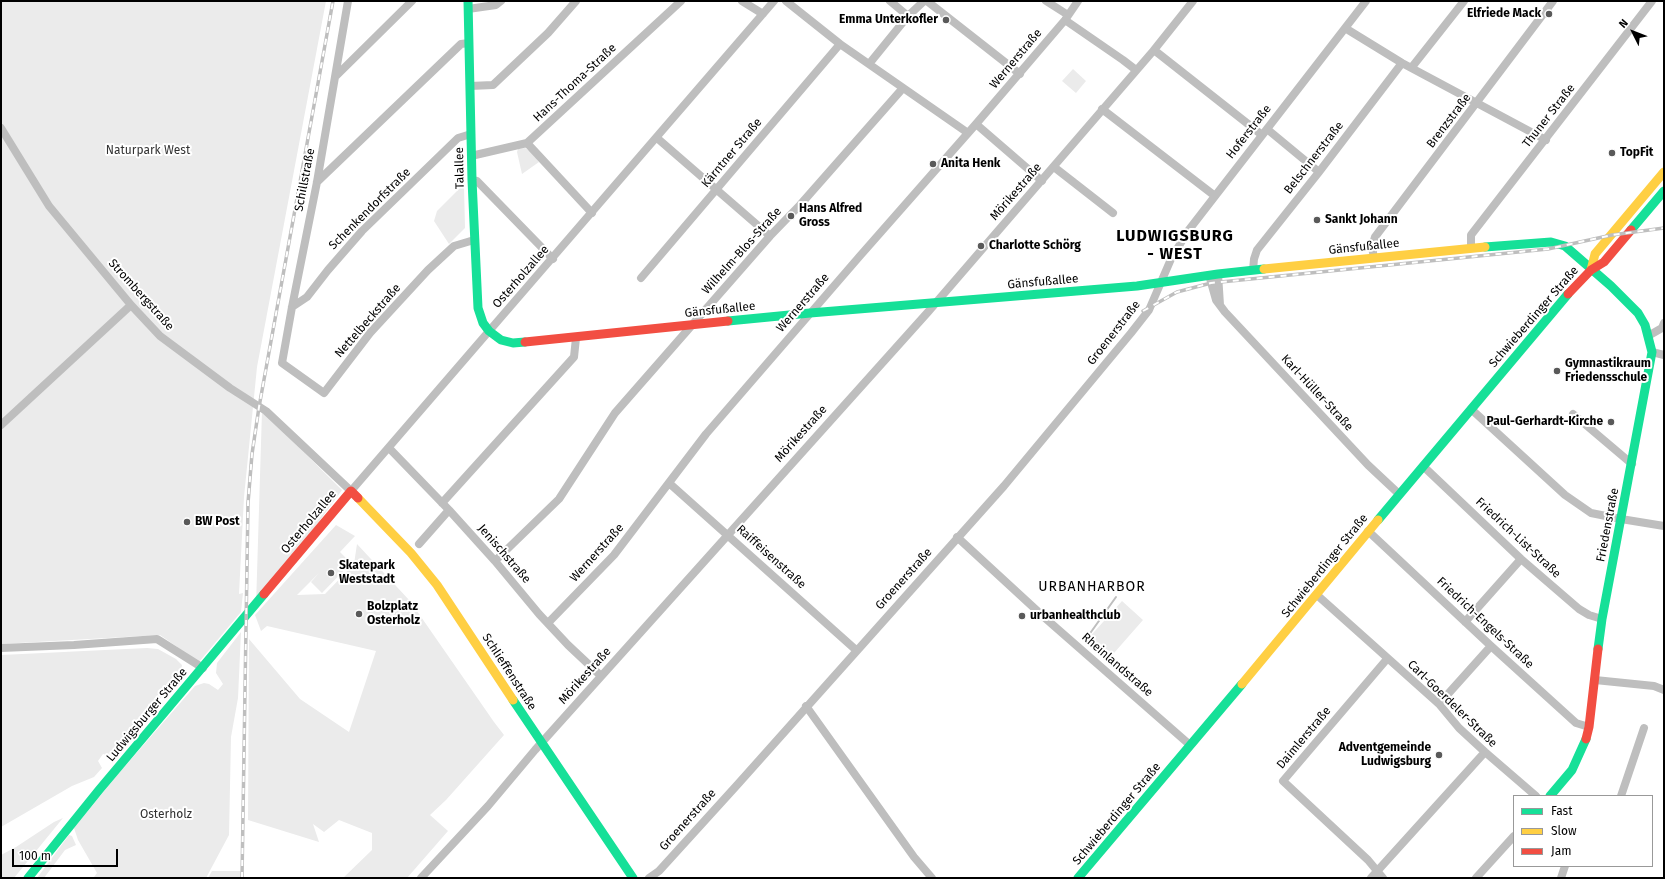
<!DOCTYPE html>
<meta charset="utf-8">
<style>
body{margin:0}
#map{position:relative;width:1665px;height:879px;overflow:hidden;background:#fff;font-family:"Fira Sans",sans-serif}
canvas{display:block}
.frame{position:absolute;inset:0;border:2px solid #000;pointer-events:none}
.legend{position:absolute;left:1513px;top:795px;width:140px;height:72px;box-sizing:border-box;background:#fff;border:1px solid #999;margin:0;padding:5px 7px;list-style:none;font-size:12px;color:#000}
.legend li{display:flex;align-items:center;gap:8px;height:20px}
.legend b{width:20px;border:1px solid #999}
.north{position:absolute;left:1613px;top:12px;width:40px;height:40px;-webkit-text-stroke:3px #fff;paint-order:stroke;rotate:312deg;font-size:11px;font-weight:700;line-height:16px;text-align:center;color:#000}
.north::after{content:'';display:block;margin:auto;width:14px;height:18px;background:#000;clip-path:polygon(50% 0,100% 100%,50% 72%,0 100%)}
.scale{position:absolute;left:12px;top:849px;width:106px;height:18px;box-sizing:border-box;border:2px solid #000;border-top:0;padding-left:5px;font-size:12px;line-height:14px;white-space:nowrap;color:#000;-webkit-text-stroke:3px #fff;paint-order:stroke}
</style>
<div id="map">
<canvas width="1665" height="879"></canvas>
<div class="frame"></div>
<ul class="legend">
<li><b style="height:5px;background:#16e098"></b>Fast</li>
<li><b style="height:5px;background:#ffcf43"></b>Slow</li>
<li><b style="height:5px;background:#f24e42"></b>Jam</li>
</ul>
<div class="north">N</div>
<div class="scale">100 m</div>
</div>
<script>
const c = document.querySelector('canvas').getContext('2d');
c.lineJoin = 'round';
function fillPath(path, color) {
  c.fillStyle = color;
  c.fill(path, 'evenodd');
}
function poly(rows) {
  const path = new Path2D();
  for (const r of rows) {
    path.moveTo(r[0], r[1]);
    for (let i = 2; i < r.length; i += 2) path.lineTo(r[i], r[i + 1]);
  }
  return path;
}
function stroke(path, color, width, dash) {
  c.strokeStyle = color;
  c.lineWidth = width;
  c.lineCap = dash ? 'butt' : 'round';
  c.setLineDash(dash || []);
  c.stroke(path);
}
function drawText(font, color, halo, rows, align = 'center') {
  c.font = font + ' "Fira Sans",sans-serif';
  c.lineWidth = 4;
  c.setLineDash([]);
  c.textBaseline = 'middle';
  c.strokeStyle = halo;
  c.fillStyle = color;
  for (const [text, x, y, turn = 0] of rows) {
    c.save();
    c.translate(x, y);
    c.rotate((+turn || 0) * Math.PI / 180);
    c.textAlign = isNaN(turn) ? turn : align;
    if (halo) c.strokeText(text, 0, 0);
    c.fillText(text, 0, 0);
    c.restore();
  }
}
fillPath(poly([
 [1,1,326,1,257,367,244,497,239,594,243,593,241,612,199,662,160,635,1,644],
 [1073,69,1086,81,1076,93,1062,81],
 [525,148,533,153,539,162,522,174,517,152,518,149],
 [464,187,465,228,449,244,434,221,437,211,460,188],
 [262,411,342,490,291,560,256,606],
 [336,525,355,536,340,552,351,563,322,593,311,582,319,573,297,595,325,594,354,564,357,544,410,601,494,722,504,735,446,800,430,815,448,831,407,878,343,878,372,850,372,833,339,820,324,832,313,824,319,842,248,820,249,639,300,699,349,732,376,651,267,626,261,631,255,615],
 [1122,601,1143,620,1107,661,1085,642],
 [241,632,238,698,231,737,229,835,206,878,96,878,94,877,97,873,78,840,74,828,119,773,195,686,204,683,209,684,218,690,223,684,216,673,217,663],
 [147,648,158,649,176,659,182,665,181,671,177,678,112,757,103,754,98,761,102,768,94,777,72,786,1,827,1,655],
 [63,818,14,878,1,878,1,855,16,847,54,822],
 [69,835,72,836,76,845,65,850,44,878,37,878],
 [212,871,243,871,242,878,208,878]
]), '#ebebeb');
stroke(poly([
 [1086,639,1116,597]
]), '#bebebe', 2);
stroke(poly([
 [348,1,317,182,292,307,282,363,324,393,370,333,428,270,454,246,474,240],
 [742,1,763,14],
 [786,1,840,44,968,133],
 [890,1,908,16],
 [927,1,1020,74],
 [1046,1,1068,15],
 [468,9,496,5,501,1],
 [1065,20,1123,60,1136,70],
 [1345,28,1402,63,1546,140],
 [1154,50,1262,135],
 [869,64,908,16,924,1],
 [1412,67,1464,1],
 [336,76,412,1],
 [470,86,493,85,548,33,576,1],
 [1102,109,1215,196],
 [976,124,1042,181],
 [1,128,49,206,131,305,160,336,230,388,266,411,351,491,774,1],
 [1267,129,1319,172],
 [657,138,770,236],
 [527,143,592,213],
 [471,156,527,143,681,1],
 [1054,167,1113,213],
 [472,180,477,181,553,259],
 [317,182,461,44,469,43],
 [1471,248,1471,235,1652,1],
 [1374,258,1372,247,1375,237,1553,1],
 [1253,270,1254,259,1257,250,1319,172,1402,63],
 [1218,274,1220,305],
 [1209,275,1216,300,1225,312,1368,465,1399,494],
 [641,278,840,44],
 [292,307,307,297,328,270,362,231,458,138,471,134],
 [1648,336,1662,328,1664,323],
 [1652,352,1664,355],
 [1471,409,1565,495,1591,513,1621,519,1664,526],
 [1573,414,1632,464],
 [1,425,131,305],
 [389,448,449,510,495,561,539,614,568,645,601,676],
 [1423,466,1521,559,1579,609,1589,615,1602,619],
 [669,483,856,650],
 [442,503,574,357,576,338],
 [1368,531,1491,646,1576,723,1589,727],
 [957,537,1045,618,1190,745],
 [419,544,449,510],
 [495,561,559,499,615,413,770,236,800,205,903,88],
 [1317,595,1439,704,1459,728,1485,752,1536,796],
 [1465,622,1521,559],
 [548,623,614,555,706,434,859,257,976,124,1065,20,1078,1],
 [1,648,74,645,157,639,203,668],
 [1595,680,1654,686,1664,690],
 [1439,704,1491,646],
 [806,706,914,857,932,878],
 [1621,796,1644,728],
 [421,878,488,806,535,750,928,312,1154,50,1193,1],
 [649,878,659,871,738,784,1004,486,1131,333,1149,310,1171,259,1188,231,1366,1],
 [1371,878,1485,752],
 [1383,878,1368,860,1283,781,1387,659],
 [1476,878,1514,836],
 [1561,878,1565,866]
]), '#bebebe', 8);
stroke(poly([
 [468,1,472,180,478,308,483,323,489,331,501,340,513,343,525,342],
 [1631,230,1664,191],
 [1485,247,1551,242,1565,246,1611,286,1638,313,1645,325,1652,352,1602,619,1598,649],
 [728,321,810,313,1137,286,1218,274,1264,269],
 [1378,520,1568,294],
 [513,700,633,878],
 [1550,796,1572,770,1586,739],
 [28,878,99,790,264,594],
 [1078,878,1242,684]
]), '#16e098', 9);
stroke(poly([
 [1264,269,1485,247],
 [1591,270,1595,254,1664,172],
 [358,498,411,553,437,585,513,700],
 [1242,684,1378,520]
]), '#ffcf43', 9);
stroke(poly([
 [1568,294,1591,270,1604,262,1631,230],
 [525,342,728,321],
 [264,594,351,491,358,498],
 [1586,739,1589,727,1598,649]
]), '#f24e42', 9);
const rail = poly([
 [1143,311,1177,292,1211,283,1548,249,1612,235,1664,228],
 [242,878,248,503,252,454,259,407,333,1]
]);
stroke(rail, '#bebebe', 3.5);
stroke(rail, '#fff', 2, [6]);
for (const [x, y, r, color] of [
 [1549,14,4,"#595959"],
 [946,20,4,"#595959"],
 [1612,153,4,"#595959"],
 [933,164,4,"#595959"],
 [791,216,4,"#595959"],
 [1317,220,4,"#595959"],
 [981,246,4,"#595959"],
 [1557,371,4,"#595959"],
 [1611,422,4,"#595959"],
 [187,522,4,"#595959"],
 [331,573,4,"#595959"],
 [359,614,4,"#595959"],
 [1022,616,4,"#595959"],
 [1439,755,4,"#595959"]
]) {
  const dot = new Path2D();
  dot.arc(x, y, r, 0, 2 * Math.PI);
  c.fillStyle = color;
  c.fill(dot);
  stroke(dot, '#fff', 1.5);
}
drawText('bold 12px', '#000', '#fff', [
 ["Elfriede Mack",1541,14,"right"],
 ["Emma Unterkofler",938,20,"right"],
 ["TopFit",1620,153],
 ["Anita Henk",941,164],
 ["Hans Alfred",799,209],
 ["Gross",799,223],
 ["Sankt Johann",1325,220],
 ["Charlotte Schörg",989,246],
 ["Gymnastikraum",1565,364],
 ["Friedensschule",1565,378],
 ["Paul-Gerhardt-Kirche",1603,422,"right"],
 ["BW Post",195,522],
 ["Skatepark",339,566],
 ["Weststadt",339,580],
 ["Bolzplatz",367,607],
 ["Osterholz",367,621],
 ["urbanhealthclub",1030,616],
 ["Adventgemeinde",1431,748,"right"],
 ["Ludwigsburg",1431,762,"right"]
], 'left');
drawText('12px', '#000', '#fff', [
 ["Wernerstraße",1016,59,-50],
 ["Hans-Thoma-Straße",575,83,-43],
 ["Thuner Straße",1549,116,-52],
 ["Brenzstraße",1449,121,-53],
 ["Hoferstraße",1249,132,-52],
 ["Kärntner Straße",732,153,-50],
 ["Belschnerstraße",1314,158,-52],
 ["Talallee",460,168,-91],
 ["Schillstraße",305,180,-79],
 ["Mörikestraße",1016,192,-49],
 ["Schenkendorfstraße",370,209,-45],
 ["Gänsfußallee",1364,247,-6],
 ["Wilhelm-Blos-Straße",742,251,-48],
 ["Osterholzallee",521,277,-49],
 ["Gänsfußallee",1043,282,-5],
 ["Strombergstraße",141,295,48],
 ["Wernerstraße",803,303,-49],
 ["Gänsfußallee",720,310,-6],
 ["Schwieberdinger Straße",1534,317,-49],
 ["Nettelbeckstraße",368,321,-49],
 ["Groenerstraße",1114,333,-52],
 ["Karl-Hüller-Straße",1317,393,47],
 ["Mörikestraße",801,434,-48],
 ["Osterholzallee",309,522,-50],
 ["Friedenstraße",1608,525,-79],
 ["Friedrich-List-Straße",1518,538,43],
 ["Wernerstraße",597,553,-48],
 ["Jenischstraße",504,554,49],
 ["Raiffeisenstraße",771,557,42],
 ["Schwieberdinger Straße",1325,566,-51],
 ["Groenerstraße",904,579,-48],
 ["Friedrich-Engels-Straße",1485,623,43],
 ["Rheinlandstraße",1117,665,41],
 ["Schlieffenstraße",509,672,57],
 ["Mörikestraße",585,676,-48],
 ["Carl-Goerdeler-Straße",1452,704,44],
 ["Ludwigsburger Straße",147,715,-50],
 ["Daimlerstraße",1304,738,-50],
 ["Schwieberdinger Straße",1117,814,-50],
 ["Groenerstraße",688,820,-48]
]);
drawText('12px', '#323232', '#fff', [
 ["Naturpark West",148,151],
 ["Osterholz",166,815]
]);
c.letterSpacing = '1px';
drawText('14px', '#000', '#fff', [
 ["URBANHARBOR",1092,587]
]);
c.letterSpacing = '0px';
c.letterSpacing = '1px';
drawText('bold 16px', '#000', '#fff', [
 ["LUDWIGSBURG",1175,237],
 ["- WEST",1175,255]
]);
c.letterSpacing = '0px';
</script>
